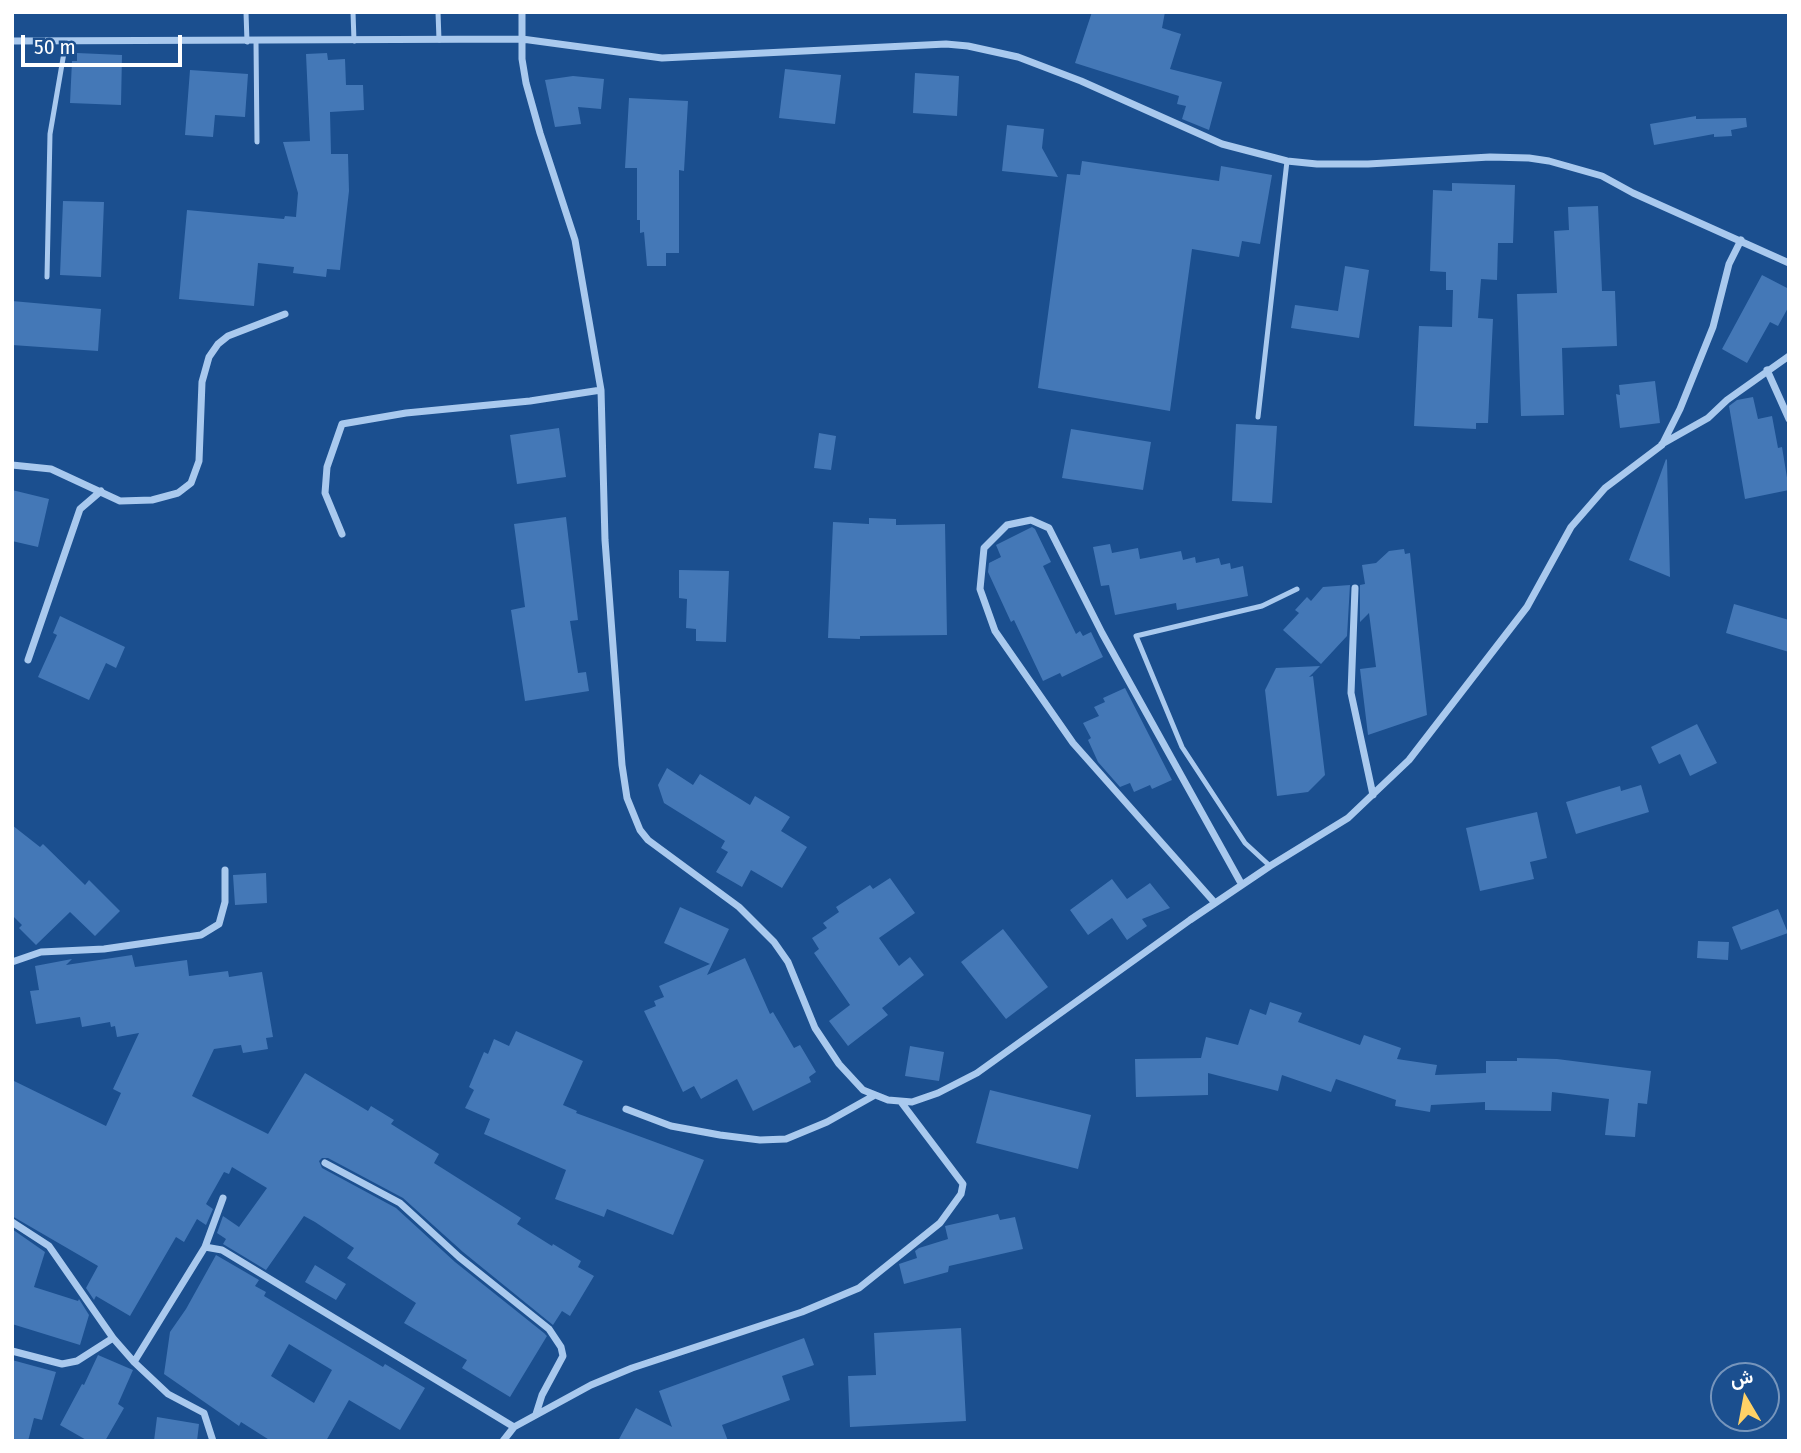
<!DOCTYPE html>
<meta charset="utf-8">
<style>
body{margin:0}
#map{position:relative;width:1801px;height:1453px;overflow:hidden;background:#1b4f8f;font-family:"Fira Sans Condensed",Vazirmatn,sans-serif}
canvas{display:block}
.frame{position:absolute;inset:0;border:14px solid #fff;pointer-events:none}
.north{position:absolute;left:1710px;top:1362px;width:70px;height:70px;box-sizing:border-box;background:#1b4f8f;border:2px solid #7695bc;border-radius:50%;rotate:350deg;font-size:19px;font-weight:700;line-height:28px;text-align:center;color:#fff}
.north::after{content:'';display:block;margin:auto;width:24px;height:32px;background:#ffd166;clip-path:polygon(50% 0,100% 100%,50% 72%,0 100%)}
.scale{position:absolute;left:21px;top:35px;width:161px;height:32px;box-sizing:border-box;border:4px solid #fff;border-top:0;padding-left:9px;font-size:21px;line-height:24px;white-space:nowrap;color:#fff;-webkit-text-stroke:5px #1b4f8f;paint-order:stroke}
</style>
<div id="map">
<canvas width="1801" height="1453"></canvas>
<div class="frame"></div>
<div class="north">ش</div>
<div class="scale">50 m</div>
</div>
<script>
const c = document.querySelector('canvas').getContext('2d');
c.lineJoin = 'round';
function fillPath(path, color) {
  c.fillStyle = color;
  c.fill(path, 'evenodd');
}
function poly(rows) {
  const path = new Path2D();
  for (const r of rows) {
    path.moveTo(r[0], r[1]);
    for (let i = 2; i < r.length; i += 2) path.lineTo(r[i], r[i + 1]);
  }
  return path;
}
function stroke(path, color, width, dash) {
  c.strokeStyle = color;
  c.lineWidth = width;
  c.lineCap = dash ? 'butt' : 'round';
  c.setLineDash(dash || []);
  c.stroke(path);
}
fillPath(poly([
 [1092,12,1165,12,1162,28,1181,34,1170,69,1222,82,1209,130,1182,119,1186,106,1177,104,1179,96,1075,63],
 [77,53,122,55,121,105,70,103,72,61,77,61],
 [327,53,328,60,345,59,346,85,363,85,364,110,330,112,331,154,348,154,349,191,340,270,327,269,326,277,293,273,294,267,258,263,254,306,179,299,187,210,284,219,285,216,296,217,298,193,283,142,310,141,306,54],
 [785,69,841,75,835,124,779,118],
 [190,70,248,74,245,117,215,115,213,137,185,135],
 [915,73,959,76,957,116,913,113],
 [573,76,604,79,601,109,578,107,581,124,555,127,545,80],
 [629,98,688,101,684,171,679,170,679,253,666,253,666,266,647,266,644,232,640,233,640,220,637,220,637,168,625,168],
 [1696,116,1696,119,1746,118,1747,127,1731,130,1732,136,1714,137,1714,134,1654,145,1650,124],
 [1007,125,1044,129,1042,148,1058,177,1002,171],
 [1082,161,1219,181,1221,166,1272,175,1260,244,1242,241,1239,257,1192,249,1170,411,1038,388,1067,174,1080,175],
 [1452,183,1515,185,1513,243,1498,243,1497,280,1481,279,1478,318,1493,319,1488,423,1476,423,1476,429,1414,426,1419,326,1452,327,1453,290,1446,290,1446,272,1430,271,1433,190,1452,191],
 [63,201,104,202,101,277,60,275],
 [1598,206,1602,291,1615,291,1617,346,1562,348,1564,415,1521,416,1517,294,1557,293,1554,231,1569,230,1568,207],
 [1345,266,1369,270,1359,338,1291,328,1295,305,1338,311],
 [1762,275,1789,289,1789,306,1778,326,1770,322,1747,363,1722,349],
 [12,301,101,309,98,351,12,345],
 [1655,381,1660,423,1620,428,1616,394,1620,395,1619,385],
 [1753,397,1758,419,1772,416,1778,448,1782,447,1789,490,1745,499,1729,406,1737,400],
 [1236,424,1277,426,1272,503,1232,501],
 [559,428,566,477,517,484,510,435],
 [1071,429,1151,442,1143,490,1062,478],
 [819,433,836,436,831,470,814,468],
 [1666,459,1667,460,1670,577,1629,560],
 [12,490,49,499,38,547,12,541],
 [566,517,578,620,570,621,578,673,586,672,589,691,525,701,511,610,525,607,514,524],
 [869,518,896,519,896,525,945,524,947,635,860,636,860,639,828,638,833,522,869,524],
 [1032,527,1035,529,1051,562,1043,566,1076,634,1080,631,1083,636,1091,632,1103,657,1062,677,1060,673,1043,681,1014,620,1011,622,988,572,989,563,1001,557,996,545],
 [1110,544,1112,553,1138,548,1140,559,1181,551,1183,560,1195,557,1196,563,1219,558,1221,565,1230,563,1231,569,1243,566,1248,596,1177,610,1176,603,1115,615,1109,585,1101,586,1093,547],
 [1404,549,1405,554,1410,553,1427,715,1368,735,1360,669,1376,667,1369,613,1360,622,1360,585,1365,584,1362,565,1376,563,1389,551],
 [679,570,729,571,726,642,696,641,696,629,686,628,687,599,679,598],
 [1350,585,1347,636,1321,664,1283,630,1299,613,1295,610,1307,597,1311,601,1323,587],
 [1734,604,1789,620,1789,652,1726,633],
 [60,616,125,647,116,668,106,663,89,700,38,677,57,635,53,633],
 [1320,666,1309,677,1313,676,1325,775,1308,792,1277,796,1265,690,1276,668],
 [1125,688,1172,780,1152,789,1150,785,1134,792,1130,783,1120,787,1098,762,1088,740,1091,738,1083,723,1099,716,1094,707,1105,702,1103,698],
 [1697,724,1717,763,1690,776,1680,754,1659,764,1651,747],
 [667,768,693,785,700,774,750,805,755,796,790,817,781,831,807,847,782,888,751,870,742,887,716,872,728,852,721,848,725,841,664,803,658,785],
 [1641,785,1649,812,1576,834,1566,802,1620,786,1621,791],
 [1537,812,1547,858,1530,862,1534,879,1480,891,1466,828],
 [12,825,40,847,43,844,85,885,89,880,120,911,95,936,70,912,36,945,19,928,22,925,12,915],
 [266,873,267,903,235,905,233,875],
 [890,878,915,913,879,938,899,966,910,957,924,975,882,1008,888,1015,848,1046,829,1021,850,1005,814,953,819,949,812,938,827,928,823,923,839,912,836,907,870,885,873,889],
 [1112,879,1127,899,1150,883,1170,908,1142,919,1147,926,1127,940,1112,918,1088,935,1070,910],
 [680,907,729,929,707,975,745,958,770,1014,773,1012,794,1048,800,1045,816,1072,809,1077,811,1082,753,1111,737,1079,701,1099,694,1086,683,1092,644,1011,656,1006,654,1001,664,997,659,986,710,964,664,943],
 [1778,909,1788,933,1741,950,1732,927],
 [1003,929,1048,987,1006,1019,961,962],
 [1698,941,1729,942,1728,960,1697,958],
 [132,955,135,967,187,960,189,976,228,971,229,977,262,972,273,1037,266,1038,268,1049,243,1053,241,1045,214,1049,192,1096,268,1134,305,1073,368,1111,371,1106,394,1120,391,1124,439,1154,434,1163,521,1218,517,1224,552,1246,553,1244,581,1261,578,1267,594,1276,570,1316,562,1311,553,1325,463,1252,403,1198,328,1158,322,1158,319,1161,322,1168,396,1208,455,1262,544,1333,547,1336,510,1397,462,1368,467,1360,404,1323,416,1303,347,1258,354,1248,315,1222,304,1216,266,1270,223,1244,226,1239,217,1233,223,1216,239,1227,267,1188,232,1167,229,1174,224,1172,206,1204,213,1209,206,1225,197,1219,184,1242,176,1237,130,1316,96,1296,94,1300,86,1288,98,1266,12,1216,12,1080,106,1126,121,1093,113,1089,139,1033,117,1037,115,1026,111,1027,110,1022,82,1027,80,1017,36,1024,30,991,39,990,35,966,72,959,66,965],
 [1270,1002,1302,1013,1298,1022,1360,1045,1364,1035,1401,1048,1397,1059,1437,1065,1435,1075,1486,1073,1486,1061,1517,1061,1517,1058,1557,1059,1651,1071,1647,1104,1638,1103,1635,1137,1605,1135,1609,1099,1552,1092,1551,1111,1485,1110,1485,1102,1431,1105,1430,1112,1395,1106,1396,1100,1336,1079,1331,1092,1282,1075,1278,1091,1208,1073,1208,1095,1136,1097,1135,1059,1201,1058,1206,1037,1238,1045,1250,1009,1266,1015],
 [516,1031,583,1061,563,1105,577,1111,576,1113,704,1160,673,1235,607,1209,604,1217,555,1199,566,1170,484,1134,490,1119,465,1108,474,1090,469,1087,484,1052,488,1054,494,1039,509,1046],
 [910,1046,944,1052,939,1081,905,1076],
 [990,1090,1091,1115,1078,1169,976,1143],
 [998,1214,1000,1220,1015,1217,1023,1249,949,1266,948,1272,904,1284,899,1264,917,1258,915,1251,919,1248,948,1239,945,1226],
 [12,1229,45,1252,34,1287,78,1301,79,1299,89,1315,80,1345,12,1324],
 [216,1255,259,1280,255,1286,266,1292,264,1296,383,1367,385,1364,425,1388,400,1430,349,1400,326,1441,271,1441,241,1422,239,1426,164,1374,170,1332,186,1309],
 [289,1344,332,1370,314,1403,271,1376],
 [315,1265,346,1284,336,1300,305,1282],
 [961,1328,966,1421,850,1427,848,1376,876,1375,874,1333],
 [804,1338,814,1365,782,1376,790,1400,722,1425,728,1441,618,1441,636,1408,672,1427,659,1391],
 [98,1355,133,1370,118,1404,124,1408,105,1441,88,1441,60,1425,82,1384,84,1385],
 [12,1360,56,1372,42,1420,34,1418,28,1441,12,1441],
 [157,1417,199,1424,197,1441,154,1441]
]), '#4478b7');
stroke(poly([
 [246,12,247,42],
 [353,12,354,41],
 [438,12,439,40],
 [256,41,257,142],
 [47,277,50,134,66,41],
 [1258,417,1287,161],
 [1270,866,1245,843,1182,747,1136,636,1262,606,1297,589]
]), '#a9c9ee', 5);
stroke(poly([
 [522,12,522,59,526,83,540,133,575,240,601,390,605,540,622,765,627,798,640,830,648,840,739,907,774,942,788,962,815,1028,839,1064,863,1090,888,1100,912,1102,938,1093,977,1073,1190,920,1270,866,1348,818,1409,760,1527,607,1571,527,1605,488,1662,445,1680,409,1713,327,1729,264,1741,240],
 [12,41,522,39,662,58,946,44,968,46,1018,57,1081,81,1222,144,1287,161,1317,164,1368,164,1490,157,1529,158,1549,161,1602,176,1633,193,1789,263],
 [1767,370,1789,419],
 [1662,444,1708,418,1727,400,1789,356],
 [12,465,51,469,120,501,152,500,178,493,191,483,199,461,202,382,209,357,218,344,228,336,285,314],
 [342,534,325,493,327,467,342,424,406,413,530,401,601,390],
 [1355,588,1351,693,1373,795],
 [28,660,80,509,101,491],
 [1215,903,1073,743,995,631,980,589,984,548,1007,525,1031,520,1049,528,1102,633,1242,885],
 [12,962,41,952,104,949,201,935,219,924,225,902,225,870],
 [626,1109,671,1126,720,1135,760,1140,786,1139,827,1122,875,1095],
 [325,1163,400,1203,459,1257,549,1329,561,1347,563,1356,542,1395,536,1414],
 [12,1222,49,1246,113,1338,134,1362,168,1394,204,1413,213,1441],
 [205,1247,223,1198],
 [12,1351,62,1364,77,1361,113,1338],
 [134,1362,205,1247,222,1250,514,1427],
 [503,1441,514,1427,591,1385,632,1368,802,1312,859,1288,940,1223,961,1194,963,1184,901,1102]
]), '#a9c9ee', 7);
</script>
